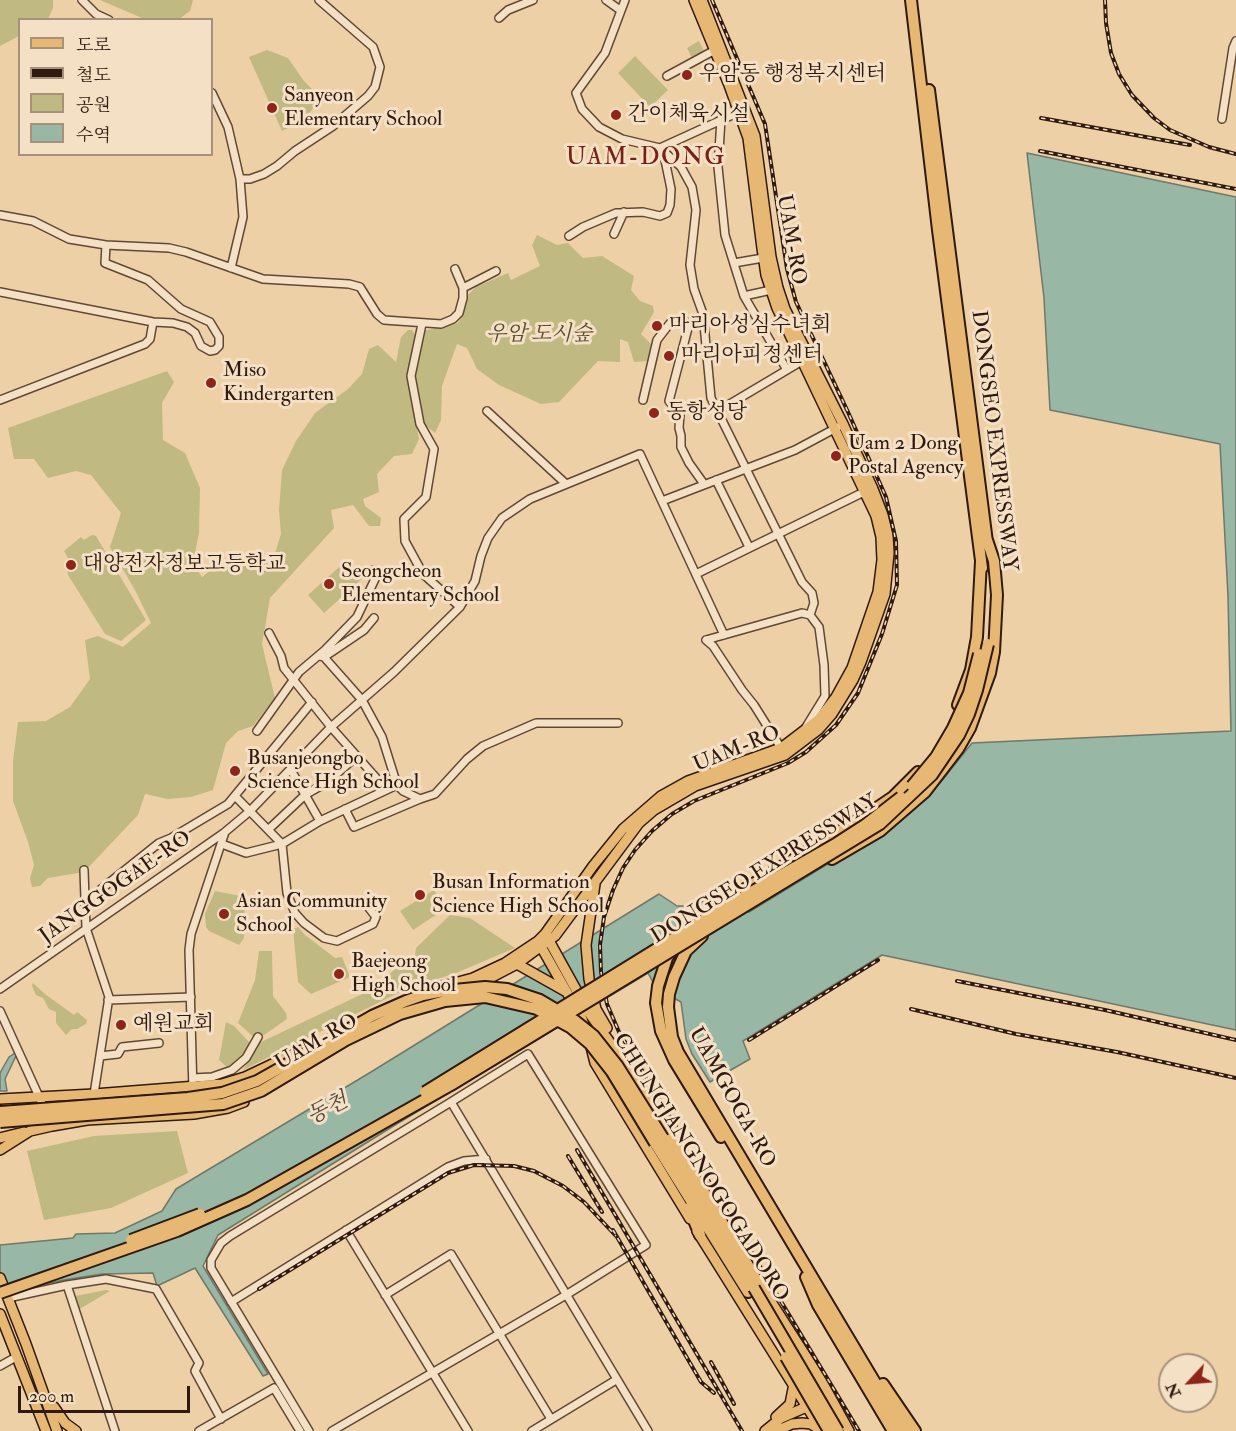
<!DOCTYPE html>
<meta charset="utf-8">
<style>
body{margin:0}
#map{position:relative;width:1236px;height:1431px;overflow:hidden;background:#eed0a6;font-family:"IM FELL Double Pica","Noto Serif KR",serif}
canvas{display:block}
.legend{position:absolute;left:18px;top:18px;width:195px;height:138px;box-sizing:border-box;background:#f4e0c5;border:2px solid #a6917d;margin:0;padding:8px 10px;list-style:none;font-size:18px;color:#301a10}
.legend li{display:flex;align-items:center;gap:12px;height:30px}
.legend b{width:30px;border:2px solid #a6917d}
.north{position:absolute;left:1158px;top:1353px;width:60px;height:60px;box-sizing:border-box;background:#f4e0c5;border:2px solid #a6917d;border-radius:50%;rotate:244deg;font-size:16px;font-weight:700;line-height:24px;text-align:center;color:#301a10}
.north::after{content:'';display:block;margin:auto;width:21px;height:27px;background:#8f2418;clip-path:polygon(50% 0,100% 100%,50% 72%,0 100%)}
.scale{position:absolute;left:18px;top:1386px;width:172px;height:27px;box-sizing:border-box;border:3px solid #301a10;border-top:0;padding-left:8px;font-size:18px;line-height:21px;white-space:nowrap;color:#301a10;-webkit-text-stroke:4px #f4e0c5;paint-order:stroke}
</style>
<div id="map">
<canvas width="1236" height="1431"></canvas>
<ul class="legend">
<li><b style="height:8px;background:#e7b873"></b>도로</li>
<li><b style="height:8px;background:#301a10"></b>철도</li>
<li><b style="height:16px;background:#c0b982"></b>공원</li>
<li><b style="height:16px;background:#99b7a5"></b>수역</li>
</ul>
<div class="north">N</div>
<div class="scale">200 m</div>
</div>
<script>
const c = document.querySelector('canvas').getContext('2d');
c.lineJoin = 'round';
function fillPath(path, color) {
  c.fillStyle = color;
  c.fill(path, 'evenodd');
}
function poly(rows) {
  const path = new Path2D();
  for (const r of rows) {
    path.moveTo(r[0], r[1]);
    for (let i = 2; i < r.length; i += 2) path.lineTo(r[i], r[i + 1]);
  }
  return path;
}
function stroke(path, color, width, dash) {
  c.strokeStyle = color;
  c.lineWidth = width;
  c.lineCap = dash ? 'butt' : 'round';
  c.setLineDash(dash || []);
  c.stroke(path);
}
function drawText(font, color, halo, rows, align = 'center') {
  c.font = font + ' "IM FELL Double Pica","Noto Serif KR",serif';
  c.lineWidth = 6;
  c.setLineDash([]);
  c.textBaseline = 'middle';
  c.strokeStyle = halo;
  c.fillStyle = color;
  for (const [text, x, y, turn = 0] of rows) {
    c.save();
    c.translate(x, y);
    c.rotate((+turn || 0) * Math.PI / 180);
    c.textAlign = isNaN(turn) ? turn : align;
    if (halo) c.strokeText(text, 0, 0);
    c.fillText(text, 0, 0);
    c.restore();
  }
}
fillPath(poly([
 [0,0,53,0,53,8,48,19,20,20,19,36,0,46],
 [100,0,193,0,190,11,179,19,174,20,142,18],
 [699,41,704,51,692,58,687,48],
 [267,50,288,58,304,81,321,98,304,120,282,131,249,57],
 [635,56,668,90,650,107,618,73],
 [537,235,557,245,568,243,583,258,602,256,634,276,631,290,640,301,653,306,654,312,641,334,651,344,647,361,634,362,628,342,620,339,620,362,598,361,559,402,541,404,499,385,477,369,467,348,457,344,442,386,441,420,435,433,423,423,414,374,423,331,458,323,463,315,468,295,476,287,508,273,511,280,540,266,532,245],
 [408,330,412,330,416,336,407,377,419,439,412,454,394,456,377,474,379,492,363,499,365,506,381,518,380,526,369,526,353,505,331,510,334,528,270,598,262,644,275,698,253,726,238,731,226,743,213,790,191,797,168,799,145,794,138,815,84,872,48,878,40,886,32,887,30,878,34,865,28,842,13,801,13,761,18,722,46,721,70,707,90,679,85,640,98,636,123,647,151,623,135,590,110,547,121,513,91,475,76,471,48,478,34,459,14,459,8,428,167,371,174,382,162,403,163,440,185,453,200,488,199,533,193,563,202,577,224,560,251,565,274,557,281,534,279,510,282,470,296,441,315,413,348,389,362,374,369,349,378,345,396,362,401,337],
 [92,535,96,536,146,620,121,641,105,634,68,575,67,569,72,565,64,551,81,537,84,540],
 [347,560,363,578,324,613,308,595],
 [434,890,445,909,413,930,400,911],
 [215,891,245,897,244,938,239,945,209,931,206,927,205,914],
 [450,915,470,918,515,948,456,973,408,988,243,1070,261,1042,375,988,395,969,415,956,416,948],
 [298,927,305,935,335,958,342,957,350,977,311,994,298,982,293,929],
 [259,951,272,951,273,996,286,1013,287,1019,257,1040,238,1023,255,980],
 [33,983,45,994,74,1015,77,1012,87,1020,86,1024,77,1029,72,1029,66,1035,56,1023,56,1012,49,1009,43,998,36,995,32,986],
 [226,1022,234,1026,252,1045,245,1056,229,1069,219,1060],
 [177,1131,188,1173,111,1208,44,1220,27,1151,94,1136],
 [106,1290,110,1291,78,1310,75,1296]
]), '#c0b982');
const water = poly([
 [1027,153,1236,197,1236,1030,882,955,743,1041,750,1059,710,1082,692,1054,686,1039,681,1002,656,988,648,973,395,1125,218,1235,203,1266,268,1374,263,1376,195,1268,157,1286,153,1273,102,1274,64,1280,0,1293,0,1245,73,1238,76,1234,115,1233,162,1211,176,1189,371,1072,659,894,677,906,687,906,705,901,749,912,849,851,923,799,940,783,972,743,1231,731,1228,596,1220,444,1050,410,1044,298,1027,153],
 [15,1053,16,1056,5,1079,7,1091,0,1091,0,1073,9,1057,15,1053]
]);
fillPath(water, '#99b7a5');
stroke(water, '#6f7869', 1.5);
const minor = poly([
 [82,0,96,14,109,20],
 [606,0,620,10],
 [625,0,605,53,576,93,582,109,599,127,622,139,660,148,681,167,692,187,696,210,690,265,694,289,703,314,711,398,802,582,812,593,814,603,810,615],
 [499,18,508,10,533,0],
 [667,76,715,50],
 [212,93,228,127,240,179,243,217,231,268],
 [721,119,718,167,725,235,744,296,787,370],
 [1222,119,1233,48,1236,41],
 [240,179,250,179,264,174,277,166,295,151,333,126,368,96,375,87,380,67,373,47,319,0],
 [0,215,33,221,69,239,106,245,169,248,186,252,263,279,349,284,360,287,377,314,384,320,441,324,453,319,459,313,463,298,463,288,455,269],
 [614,234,624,212],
 [569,236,583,227,616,213,643,212,660,216,667,213,670,205,671,189,665,160,660,148,741,111],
 [734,263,763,258],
 [463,288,496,271],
 [0,292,153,322,173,323,187,327,195,333,201,346,210,351,215,350,219,346,219,337,210,322,181,309,148,280,105,263,106,245],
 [744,296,771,290],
 [422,324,411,376,420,424,434,449,426,497,404,519,405,541,423,574,460,607],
 [0,400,145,344,150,339,153,322],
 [643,400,657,340,671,322,684,320,688,328,669,401,680,414,679,428,681,436,681,447,689,463,704,484],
 [487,411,565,483],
 [718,411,802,361],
 [716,480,749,547],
 [662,501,795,450,838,427],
 [696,574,868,490],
 [269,633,281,656,284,668,331,727,386,789],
 [706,640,802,613,810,615,819,627,824,665,825,696,806,727],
 [706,640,713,646,742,690,754,705,781,748],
 [320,656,324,657,364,630,374,618],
 [324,657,362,700,382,737,397,785,403,791,420,799,435,794,467,759,483,746,536,723,618,723],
 [257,731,299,672,325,650,357,617,375,579,374,570],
 [291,770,320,821],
 [235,796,282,844,287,893,295,913,304,923,324,938,337,941,373,924,376,917,369,908],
 [345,809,354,827,420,799],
 [269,829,305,795,326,783,357,756],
 [222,844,246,853,282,844,320,821,397,785],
 [84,870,86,928,109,997,94,1094],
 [85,902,159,843,171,838,228,804,312,702],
 [0,989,225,832,250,811,331,727,394,672,460,607,475,581,481,556,488,538,502,518,530,499,640,454,724,635],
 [108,1000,191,997],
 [0,1011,46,1112],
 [100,1056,118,1054,122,1047,159,1043],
 [193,1078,212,1077,232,1070,246,1058,258,1037],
 [193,1091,189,950,191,934,225,832],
 [346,1230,468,1431],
 [67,1285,115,1431],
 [385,1295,451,1254,551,1419],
 [8,1298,67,1285,106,1279,156,1289,199,1363,195,1371,221,1419],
 [231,1302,448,1167,464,1161,486,1159],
 [0,1366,16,1357],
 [199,1431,274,1388,300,1431],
 [309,1431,211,1268,211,1260,221,1243,230,1236,451,1102,648,1431],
 [332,1431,566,1295,646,1245,528,1054,451,1102],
 [532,1431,616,1380]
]);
const major = poly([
 [595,884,586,945,589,979,596,1009,607,1028],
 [547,937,589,1013,637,1080,761,1286,821,1380,849,1431],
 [539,943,582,1019,586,1031],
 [517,964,565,991],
 [473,987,517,964,555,936,639,823,654,810,695,786,785,755,818,730,832,714,853,680,861,662,885,594,889,553,888,535,883,515,873,489,843,424,785,309,778,288,771,257,755,136,702,0],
 [436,988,473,978,505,963,538,941,545,934,593,866,623,829,661,796,688,781,781,748,819,719,836,697,852,668,878,592,882,560,881,537,876,516,777,308,766,275,762,248,748,138,729,85,694,0],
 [591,1047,595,1063,690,1219],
 [0,1099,94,1094,222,1084,245,1077,302,1050],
 [0,1138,24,1132],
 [0,1150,30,1131,52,1126,87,1120,194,1114,228,1108,244,1102],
 [697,1231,822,1431],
 [0,1278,26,1344,57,1431],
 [0,1314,46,1431],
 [54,1407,65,1423,76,1431],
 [776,1417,790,1404,794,1384],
 [765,1431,781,1418,811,1405],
 [776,1431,792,1424,802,1423,811,1424,820,1430]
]);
const highway = poly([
 [911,0,938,230,982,568],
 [929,90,987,542],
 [958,705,971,670,977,637,981,561],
 [832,859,880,831,925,792,958,749,970,728,990,673,994,652,997,595,994,561,986,537],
 [717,906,865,816,893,797,918,772],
 [702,936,686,951,674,977,669,994,668,1007,672,1037,678,1052,904,1431],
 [674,948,667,958,658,986,656,1003,661,1031,674,1060,721,1137],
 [663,1138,754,1288],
 [655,1143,748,1292],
 [689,1208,700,1235],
 [806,1277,818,1305,893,1431],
 [883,1384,915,1431]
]);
stroke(minor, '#604836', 10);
stroke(major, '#301a10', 12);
stroke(highway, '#301a10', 14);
stroke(minor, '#f4e0c5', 7);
stroke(major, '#e7b873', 9);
stroke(highway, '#e7b873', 10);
const rail = poly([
 [712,0,765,124,787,269,796,302,848,412,886,497,896,541,897,585,882,634,858,693,836,725,806,752,788,763,694,801,672,814,652,831,635,850,623,868,613,890,604,917,600,945,601,972,607,1004,619,1032,859,1431],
 [1105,0,1106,23,1111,53,1119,74,1132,95,1154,118,1170,130,1209,147,1236,154],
 [1041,118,1190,145],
 [1040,151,1236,189],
 [957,981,1105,1010,1236,1040],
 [911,1009,1016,1034,1117,1052,1236,1078],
 [749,1040,878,960],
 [577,1150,742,1431],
 [568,1156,602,1212],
 [613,1230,701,1382,714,1393],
 [259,1289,448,1173,474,1165,514,1166,534,1171,563,1186,584,1202,616,1236],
 [711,1362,734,1404]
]);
stroke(rail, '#301a10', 4);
stroke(rail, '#f4e0c5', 1.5, [4.5]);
const highwayBridge = poly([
 [912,786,936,757,953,728,969,693,979,654],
 [425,1092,718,911,837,843,865,825,901,797],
 [0,1112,188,1098,222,1093,257,1081,372,1016,406,1001,423,995,444,991,485,987,507,989,540,1000,574,1020,594,1036,617,1065,663,1138],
 [0,1122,223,1104,261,1091,346,1040,400,1014,445,1001,485,997,537,1009,570,1027,590,1044,612,1072,655,1143],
 [131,1240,200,1214],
 [754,1288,838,1431],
 [0,1293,177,1231,247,1200,451,1085,880,824,932,775,959,735,969,714,977,690,988,644],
 [786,1357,829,1431]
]);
stroke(highwayBridge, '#301a10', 14, []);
stroke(highwayBridge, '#e7b873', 10);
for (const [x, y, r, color] of [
 [687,75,6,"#8f2418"],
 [272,108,6,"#8f2418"],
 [616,115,6,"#8f2418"],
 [657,326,6,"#8f2418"],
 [669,356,6,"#8f2418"],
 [211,383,6,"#8f2418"],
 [654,413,6,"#8f2418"],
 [836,456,6,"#8f2418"],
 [71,565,6,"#8f2418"],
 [329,584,6,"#8f2418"],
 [235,771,6,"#8f2418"],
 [420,895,6,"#8f2418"],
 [224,914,6,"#8f2418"],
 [339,974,6,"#8f2418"],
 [121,1025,6,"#8f2418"]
]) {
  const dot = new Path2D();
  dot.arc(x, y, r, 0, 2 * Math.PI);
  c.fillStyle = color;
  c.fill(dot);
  stroke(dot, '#f4e0c5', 2);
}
drawText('21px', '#301a10', '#f4e0c5', [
 ["우암동 행정복지센터",699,75],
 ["Sanyeon",284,96],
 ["Elementary School",284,120],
 ["간이체육시설",628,115],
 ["마리아성심수녀회",669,326],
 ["마리아피정센터",681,356],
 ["Miso",223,371],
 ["Kindergarten",223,395],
 ["동항성당",666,413],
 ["Uam 2 Dong",848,444],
 ["Postal Agency",848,468],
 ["대양전자정보고등학교",83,565],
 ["Seongcheon",341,572],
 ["Elementary School",341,596],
 ["Busanjeongbo",247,759],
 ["Science High School",247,783],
 ["Busan Information",432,883],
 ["Science High School",432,907],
 ["Asian Community",236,902],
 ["School",236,926],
 ["Baejeong",351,962],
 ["High School",351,986],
 ["예원교회",133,1025]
], 'left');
drawText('21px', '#301a10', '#f4e0c5', [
 ["UAM-RO",790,240,80],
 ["DONGSEO EXPRESSWAY",993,441,83],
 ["UAM-RO",737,750,-22],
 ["DONGSEO EXPRESSWAY",765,870,-32],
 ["JANGGOGAE-RO",116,888,-35],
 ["UAM-RO",317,1043,-30],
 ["UAMGOGA-RO",731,1098,61],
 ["CHUNGJANGNOGOGADORO",700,1168,58]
]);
drawText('italic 21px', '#5b4a32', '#f4e0c5', [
 ["우암 도시숲",539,335]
]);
drawText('italic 22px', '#50493d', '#f4e0c5', [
 ["동천",328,1110,-27]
]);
c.letterSpacing = '1.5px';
drawText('24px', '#7a1f14', '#f4e0c5', [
 ["UAM-DONG",646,159]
]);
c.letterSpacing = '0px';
</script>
